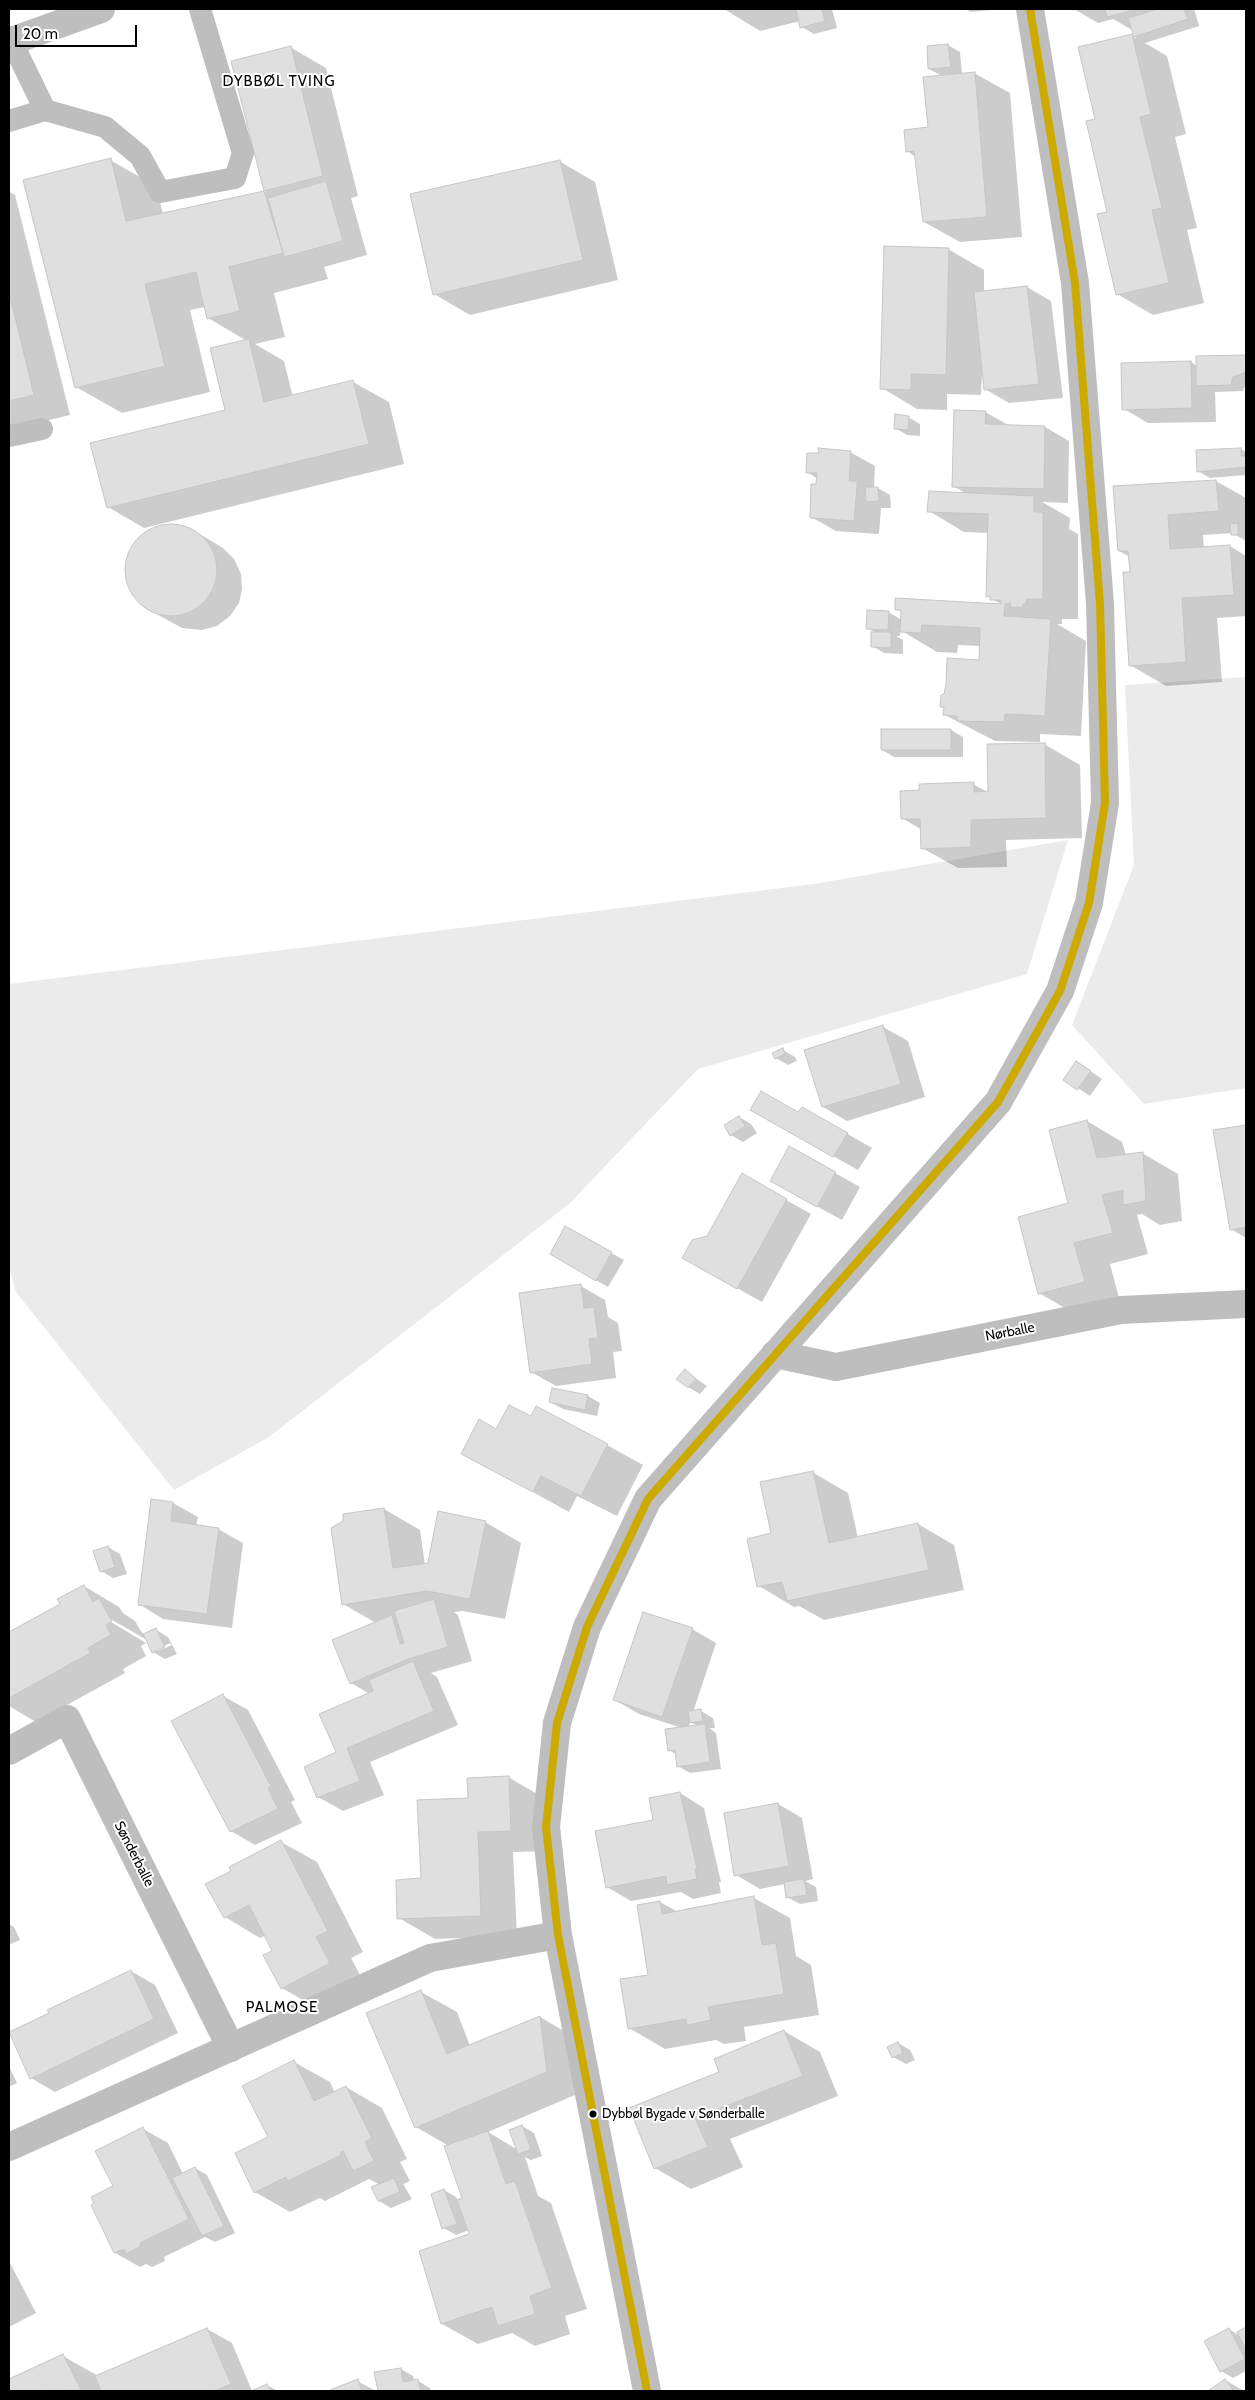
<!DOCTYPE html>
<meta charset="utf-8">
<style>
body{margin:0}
#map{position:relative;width:1255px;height:2400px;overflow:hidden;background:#fff;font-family:Cabin,sans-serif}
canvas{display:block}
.frame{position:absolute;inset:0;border:10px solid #000;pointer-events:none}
.scale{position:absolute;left:15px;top:25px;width:122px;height:22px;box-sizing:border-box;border:2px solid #000;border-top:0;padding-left:6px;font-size:15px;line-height:18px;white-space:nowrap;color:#000;-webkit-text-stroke:4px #fff;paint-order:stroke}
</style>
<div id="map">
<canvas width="1255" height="2400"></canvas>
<div class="frame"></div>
<div class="scale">20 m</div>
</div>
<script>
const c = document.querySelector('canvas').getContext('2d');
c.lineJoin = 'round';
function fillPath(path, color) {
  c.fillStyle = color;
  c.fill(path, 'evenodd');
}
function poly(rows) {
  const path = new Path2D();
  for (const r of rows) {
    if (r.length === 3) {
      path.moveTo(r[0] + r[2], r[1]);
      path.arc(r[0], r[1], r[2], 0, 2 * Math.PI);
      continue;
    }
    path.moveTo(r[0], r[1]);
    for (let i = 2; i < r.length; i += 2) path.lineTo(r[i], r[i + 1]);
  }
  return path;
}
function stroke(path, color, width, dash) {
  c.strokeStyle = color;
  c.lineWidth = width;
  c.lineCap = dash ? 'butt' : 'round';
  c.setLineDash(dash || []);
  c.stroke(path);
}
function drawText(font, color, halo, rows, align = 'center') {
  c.font = font + ' Cabin,sans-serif';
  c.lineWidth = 4;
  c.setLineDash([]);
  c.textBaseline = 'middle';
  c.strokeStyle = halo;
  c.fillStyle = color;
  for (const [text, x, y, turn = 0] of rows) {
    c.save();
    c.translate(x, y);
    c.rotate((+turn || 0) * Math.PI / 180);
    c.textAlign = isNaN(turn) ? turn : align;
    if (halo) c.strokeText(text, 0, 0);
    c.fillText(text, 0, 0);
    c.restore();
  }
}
fillPath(poly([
 [1246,677,1246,1088,1144,1104,1072,1025,1134,865,1125,685],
 [1068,840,1027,974,698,1069,569,1204,269,1437,174,1490,16,1292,9,1267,9,984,814,884]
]), '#ebebeb');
fillPath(poly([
 [724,9,832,9,837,28,814,34,802,27,800,21,760,31],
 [965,9,1002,9,971,12],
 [1074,9,1194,9,1199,26,1145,43,1167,56,1186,134,1175,137,1197,228,1187,230,1204,303,1153,315,1117,294,1096,120,1131,36,1136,38,1134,31,1113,19,1098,23],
 [948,45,960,52,962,74,974,73,1010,93,1022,237,960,242,924,222,916,157,907,151,930,128,942,76,929,69],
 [290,47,326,68,358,196,351,198,367,255,324,267,328,279,274,293,285,337,255,344,284,361,293,397,353,382,389,402,404,464,144,528,108,507,227,410,247,341,208,318,205,307,190,310,210,392,122,413,76,387,110,160,156,186,163,214,266,192,233,62],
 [559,161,595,182,618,280,470,315,434,294],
 [9,192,15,195,70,415,9,430],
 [948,249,984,270,984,292,1027,287,1051,301,1063,398,1009,403,985,389,983,373,982,373,981,395,947,394,947,410,917,409,882,388],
 [1246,356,1246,383,1243,391,1215,392,1216,422,1148,423,1124,409,1191,362,1197,366,1197,357],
 [985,412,1010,426,1045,427,1069,441,1068,503,1042,502,1070,518,1069,529,1078,534,1078,619,1062,619,1062,624,1057,624,1086,641,1081,736,1040,734,1040,742,995,741,945,715,945,709,941,706,945,696,980,661,981,646,958,645,957,653,937,652,900,630,900,636,896,636,903,640,903,654,884,653,872,646,876,633,867,628,888,612,902,620,902,612,896,609,1003,605,987,596,989,533,964,532,929,511,967,494,953,486],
 [908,417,920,424,920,436,907,435,895,428],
 [1241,449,1246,452,1246,475,1210,478,1198,471],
 [850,452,875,466,874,488,878,488,890,495,891,508,881,508,879,534,836,531,811,517,818,479,807,472],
 [1216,481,1246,498,1246,541,1232,533,1203,535,1204,548,1230,546,1246,556,1246,616,1217,618,1222,682,1166,686,1130,665,1131,573,1130,557,1119,551,1115,488],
 [176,525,198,533,223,548,234,559,241,574,242,589,239,603,230,616,217,626,202,630,182,628,142,606,132,594,126,574,127,558,134,544,146,532,161,526],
 [882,730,951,730,963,737,963,757,894,757,882,750],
 [1044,744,1080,765,1082,838,1006,840,1007,867,958,868,922,848,922,830,902,818,920,791,973,784,989,793],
 [883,1027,908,1041,925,1097,847,1121,823,1107],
 [783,1050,795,1057,797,1061,788,1065,776,1058],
 [1077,1062,1102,1079,1090,1096,1064,1079],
 [802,1108,872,1148,858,1170,751,1110,799,1114],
 [739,1117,751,1124,757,1133,743,1142,731,1135],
 [1087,1121,1122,1142,1126,1155,1142,1153,1178,1174,1182,1221,1160,1225,1142,1214,1137,1215,1148,1254,1110,1264,1120,1302,1075,1314,1039,1293,1070,1204],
 [1246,1126,1246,1238,1231,1229,1214,1131],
 [835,1173,860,1187,842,1220,796,1195],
 [742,1175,811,1214,762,1302,708,1272,708,1237],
 [566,1228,624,1260,608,1287,551,1254],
 [581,1286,605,1300,608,1317,618,1323,622,1351,613,1352,616,1378,556,1386,531,1372],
 [685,1371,707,1386,700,1394,688,1387],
 [588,1396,600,1403,597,1416,563,1409,550,1402],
 [531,1418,607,1445,643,1465,617,1516,577,1496,569,1512,462,1453,497,1430],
 [812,1472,848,1493,858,1538,918,1524,954,1545,964,1590,824,1620,799,1606,794,1607,759,1586,773,1534],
 [152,1501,173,1503,198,1517,196,1526,218,1529,243,1543,232,1628,163,1619,139,1604],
 [384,1509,420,1530,425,1565,429,1564,485,1522,521,1543,505,1619,463,1611,454,1612,458,1615,472,1661,431,1673,437,1677,458,1725,370,1762,384,1795,343,1811,318,1797,337,1753,370,1694,351,1683,376,1623,343,1604],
 [108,1547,120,1554,127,1574,113,1578,101,1571],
 [84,1586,119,1607,123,1613,135,1621,144,1636,156,1630,168,1637,177,1654,165,1659,153,1652,147,1640,107,1617,106,1619,146,1643,141,1646,146,1656,123,1669,125,1673,36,1722,9,1706,9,1633,61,1604],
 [170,1643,172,1645,158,1651,158,1649],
 [692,1629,716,1643,693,1712,701,1711,713,1718,715,1728,709,1728,716,1733,721,1769,690,1773,678,1766,677,1755,669,1750,682,1728,639,1714,615,1700],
 [690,1722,698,1726,688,1728],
 [223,1696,248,1710,295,1800,291,1802,302,1823,255,1845,231,1831],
 [508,1777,544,1798,546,1851,513,1852,517,1936,435,1939,399,1918,469,1799],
 [680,1793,704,1808,721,1882,719,1882,721,1893,693,1899,681,1892,631,1901,607,1887,654,1821],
 [778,1804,802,1818,813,1879,805,1881,816,1887,818,1901,800,1904,787,1897,785,1884,760,1889,736,1875],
 [281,1842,317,1862,363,1952,351,1958,365,1984,318,2009,282,1988,274,1951,266,1935,260,1938,225,1917,232,1871],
 [754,1898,790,1918,796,1956,811,1965,819,2015,744,2027,746,2041,724,2044,716,2040,665,2049,629,2028,650,1976,638,1906,660,1902,678,1912,686,1911,685,1909],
 [9,1924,14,1927,20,1940,11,1944,9,1942],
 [131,1971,155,1985,178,2033,55,2092,31,2078,50,2013],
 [421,1992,457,2012,470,2046,540,2017,576,2038,582,2092,488,2132,518,2150,522,2126,534,2133,542,2156,531,2160,525,2157,538,2196,551,2203,587,2309,565,2316,570,2334,535,2346,512,2333,478,2344,442,2324,421,2252,470,2235,469,2230,456,2235,444,2228,444,2190,456,2197,458,2201,463,2199,449,2146,416,2127],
 [784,2031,820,2052,838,2096,730,2139,743,2167,691,2189,655,2168,721,2073],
 [898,2043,910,2050,915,2060,906,2064,893,2057],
 [294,2062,330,2082,335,2093,346,2087,382,2108,407,2159,400,2162,410,2181,403,2184,412,2199,391,2208,379,2201,380,2185,369,2179,325,2201,320,2198,290,2212,255,2192],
 [9,2066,17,2083,9,2087],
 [143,2129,168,2143,183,2174,195,2168,207,2175,235,2233,215,2242,205,2237,164,2257,165,2261,152,2267,146,2264,140,2267,115,2253,92,2205,114,2187],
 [9,2261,36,2313,9,2327],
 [1246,2328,1246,2371,1233,2378,1221,2371,1229,2329,1240,2336,1238,2332],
 [207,2329,232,2343,252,2391,9,2391,9,2380,63,2356,98,2376],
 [401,2369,413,2376,414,2381,418,2381,430,2388,431,2391,379,2391,376,2373],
 [1225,2380,1244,2391,1210,2391],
 [357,2381,376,2391,332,2391],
 [267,2385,278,2391,254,2391]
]), '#0003');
const building = poly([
 [796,9,822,9,825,21,800,28,796,9],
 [1105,9,1137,9,1107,17,1105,9],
 [1158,9,1184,9,1188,19,1134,37,1128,18,1158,9],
 [1132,34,1151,114,1140,117,1162,208,1152,210,1169,283,1116,295,1097,214,1107,212,1086,121,1095,119,1078,47,1132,34],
 [948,44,951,67,928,69,927,46,948,44],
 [291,46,323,176,264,191,231,61,291,46],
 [975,72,987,217,923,222,914,151,906,152,904,130,928,127,923,77,975,72],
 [111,158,126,221,264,191,283,253,229,267,240,311,207,319,196,272,145,284,165,366,75,388,23,180,111,158],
 [560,160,583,260,433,295,410,194,560,160],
 [326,181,343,241,284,257,268,198,326,181],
 [884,246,949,248,946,375,911,374,911,390,880,389,884,246],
 [1027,286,1039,384,984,390,974,292,1027,286],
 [9,292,34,395,9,401,9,292],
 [249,339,264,402,353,380,369,444,107,508,90,443,225,410,210,348,249,339],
 [1246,355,1246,372,1233,377,1231,385,1196,386,1196,356,1246,355],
 [1191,361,1192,408,1122,410,1121,363,1191,361],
 [954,410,986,411,985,424,1045,426,1044,489,952,487,954,410],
 [895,414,909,416,908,430,894,429,895,414],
 [818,448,851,451,849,481,857,481,857,487,854,521,810,518,811,484,816,484,817,473,806,473,807,453,819,453,818,448],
 [1241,448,1241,456,1246,456,1246,467,1197,472,1196,450,1241,448],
 [1216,480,1219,511,1168,515,1170,549,1230,545,1234,595,1182,598,1186,662,1129,666,1123,572,1130,572,1128,551,1118,551,1113,486,1216,480],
 [865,487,878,487,879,501,866,502,865,487],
 [929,491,1034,496,1034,512,1043,512,1043,599,1027,599,1026,604,1023,604,1023,607,1010,607,1011,603,1005,604,1004,616,1051,619,1045,716,1005,714,1004,722,957,721,957,716,943,715,944,707,940,707,941,695,944,694,946,684,947,658,979,660,980,628,922,625,921,633,900,632,901,610,895,610,895,598,1001,604,1001,600,990,600,990,596,986,597,988,514,927,512,929,491],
 [1238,523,1238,535,1231,535,1230,524,1238,523],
 [171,570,46],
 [867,610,889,611,888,630,866,629,867,610],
 [871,632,891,632,891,648,871,647,871,632],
 [881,729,951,729,951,750,881,750,881,729],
 [1045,743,1046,818,971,820,971,847,921,849,920,819,901,819,900,791,919,790,919,784,974,782,974,792,988,791,987,744,1045,743],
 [883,1025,901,1084,822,1107,804,1050,883,1025],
 [783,1048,785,1054,775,1059,772,1053,783,1048],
 [1076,1061,1091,1071,1077,1090,1063,1080,1076,1061],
 [761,1091,798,1112,802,1107,848,1133,833,1157,750,1110,761,1091],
 [739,1116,745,1126,730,1136,724,1125,739,1116],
 [1087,1120,1097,1158,1143,1152,1146,1201,1123,1205,1123,1190,1102,1195,1113,1233,1074,1243,1085,1282,1038,1294,1018,1217,1068,1203,1049,1130,1087,1120],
 [1246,1125,1246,1227,1230,1230,1213,1130,1246,1125],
 [789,1146,836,1172,817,1207,770,1181,789,1146],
 [742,1173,787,1199,737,1289,682,1258,692,1240,707,1236,742,1173],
 [565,1226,612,1252,596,1281,550,1254,565,1226],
 [581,1284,584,1308,594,1307,598,1338,589,1339,592,1364,530,1373,519,1293,581,1284],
 [685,1369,696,1379,688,1388,676,1379,685,1369],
 [552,1388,588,1395,585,1410,549,1402,552,1388],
 [509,1405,531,1416,536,1406,608,1444,581,1496,541,1476,533,1492,461,1454,479,1419,496,1429,509,1405],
 [813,1471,829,1543,918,1523,929,1570,787,1601,782,1582,757,1587,747,1539,771,1533,760,1482,813,1471],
 [151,1499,173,1502,171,1521,219,1528,207,1614,138,1605,151,1499],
 [384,1508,393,1568,428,1563,438,1511,486,1521,470,1599,427,1591,342,1605,331,1528,343,1521,343,1514,384,1508],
 [108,1546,115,1567,100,1572,93,1551,108,1546],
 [84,1585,93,1602,99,1598,112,1621,106,1625,111,1635,88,1648,90,1653,9,1698,9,1632,60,1604,57,1599,84,1585],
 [434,1599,448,1647,408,1659,350,1684,332,1640,392,1615,400,1644,404,1643,394,1611,434,1599],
 [643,1612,693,1628,662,1717,613,1700,643,1612],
 [156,1628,165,1647,152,1653,143,1634,156,1628],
 [413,1661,434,1711,347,1748,360,1781,317,1798,304,1767,336,1752,319,1714,373,1691,369,1680,413,1661],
 [223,1694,271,1786,268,1788,278,1809,230,1832,171,1721,223,1694],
 [701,1709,703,1721,690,1723,688,1711,701,1709],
 [705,1724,710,1762,677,1767,675,1750,668,1751,665,1729,705,1724],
 [509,1776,511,1831,478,1832,481,1916,397,1919,396,1880,421,1878,417,1800,468,1798,467,1778,509,1776],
 [680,1792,697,1869,695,1869,697,1879,667,1885,666,1876,606,1888,595,1831,653,1820,649,1798,680,1792],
 [778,1803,789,1866,734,1876,724,1813,778,1803],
 [281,1840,328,1931,316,1937,330,1963,281,1989,263,1955,272,1951,249,1905,224,1918,205,1884,231,1871,229,1867,281,1840],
 [804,1879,807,1895,786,1898,784,1882,804,1879],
 [754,1896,762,1945,776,1943,784,1994,708,2007,711,2020,687,2025,686,2019,628,2029,620,1979,648,1975,637,1905,660,1901,662,1914,754,1896],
 [131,1970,154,2019,30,2079,9,2032,49,2013,47,2010,131,1970],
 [421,1990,447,2054,540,2016,547,2072,415,2128,366,2013,421,1990],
 [784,2030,803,2076,695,2118,708,2147,654,2169,629,2108,719,2072,714,2059,784,2030],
 [898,2042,903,2053,892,2058,887,2047,898,2042],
 [294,2060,314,2101,346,2086,372,2138,365,2142,374,2161,353,2171,343,2151,340,2153,341,2155,288,2181,286,2177,254,2193,235,2153,268,2137,242,2086,294,2060],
 [522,2125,531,2149,518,2154,509,2130,522,2125],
 [143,2127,189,2219,140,2243,141,2246,126,2254,124,2249,114,2253,91,2205,94,2203,91,2197,113,2186,95,2151,143,2127],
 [488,2131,506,2184,515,2181,552,2288,530,2296,535,2314,498,2326,492,2307,441,2324,419,2251,469,2234,457,2200,462,2198,444,2146,488,2131],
 [195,2167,224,2226,202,2236,172,2178,195,2167],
 [394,2178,400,2192,378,2201,371,2187,394,2178],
 [444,2189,457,2224,442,2229,431,2194,444,2189],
 [1246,2327,1246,2350,1237,2332,1246,2327],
 [207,2328,231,2384,214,2391,101,2391,95,2376,207,2328],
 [1229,2328,1245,2359,1220,2372,1204,2341,1229,2328],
 [63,2354,81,2390,9,2391,9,2379,63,2354],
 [401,2368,403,2382,418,2379,421,2391,378,2391,374,2372,401,2368],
 [358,2379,362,2391,331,2391,330,2390,358,2379],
 [1225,2379,1234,2391,1208,2391,1225,2379],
 [267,2384,271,2391,251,2391,267,2384]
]);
fillPath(building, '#dfdfdf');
stroke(building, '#c6c6c6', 1);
stroke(poly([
 [45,110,105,127,140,156,160,192,235,178,243,153,200,9],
 [9,121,45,110,12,42],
 [9,436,42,429]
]), '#bebebe', 22);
stroke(poly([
 [9,42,101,9],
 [775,1354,836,1367,1121,1310,1246,1304],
 [9,1751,67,1719,231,2048],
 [9,2147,430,1958,558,1935],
 [647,2391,558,1935,546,1827,557,1723,587,1627,648,1499,998,1102,1060,991,1089,903,1105,803,1100,604,1075,283,1030,9]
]), '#bebebe', 28);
stroke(poly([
 [647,2391,558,1935,546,1827,557,1723,587,1627,648,1499,998,1102,1060,991,1089,903,1105,803,1100,604,1075,283,1030,9]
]), '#ca0', 8);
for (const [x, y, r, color] of [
 [593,2114,4.5,"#000"]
]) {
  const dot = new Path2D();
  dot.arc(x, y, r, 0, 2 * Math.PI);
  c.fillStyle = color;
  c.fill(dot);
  stroke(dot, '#fff', 2);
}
drawText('13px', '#000', '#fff', [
 ["Dybbøl Bygade v Sønderballe",602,2114]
], 'left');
drawText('14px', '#000', '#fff', [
 ["Nørballe",1010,1332,-11],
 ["Sønderballe",134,1854,63]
]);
c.letterSpacing = '1px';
drawText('15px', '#000', '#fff', [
 ["DYBBØL TVING",279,82],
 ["PALMOSE",282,2008]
]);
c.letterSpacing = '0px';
</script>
